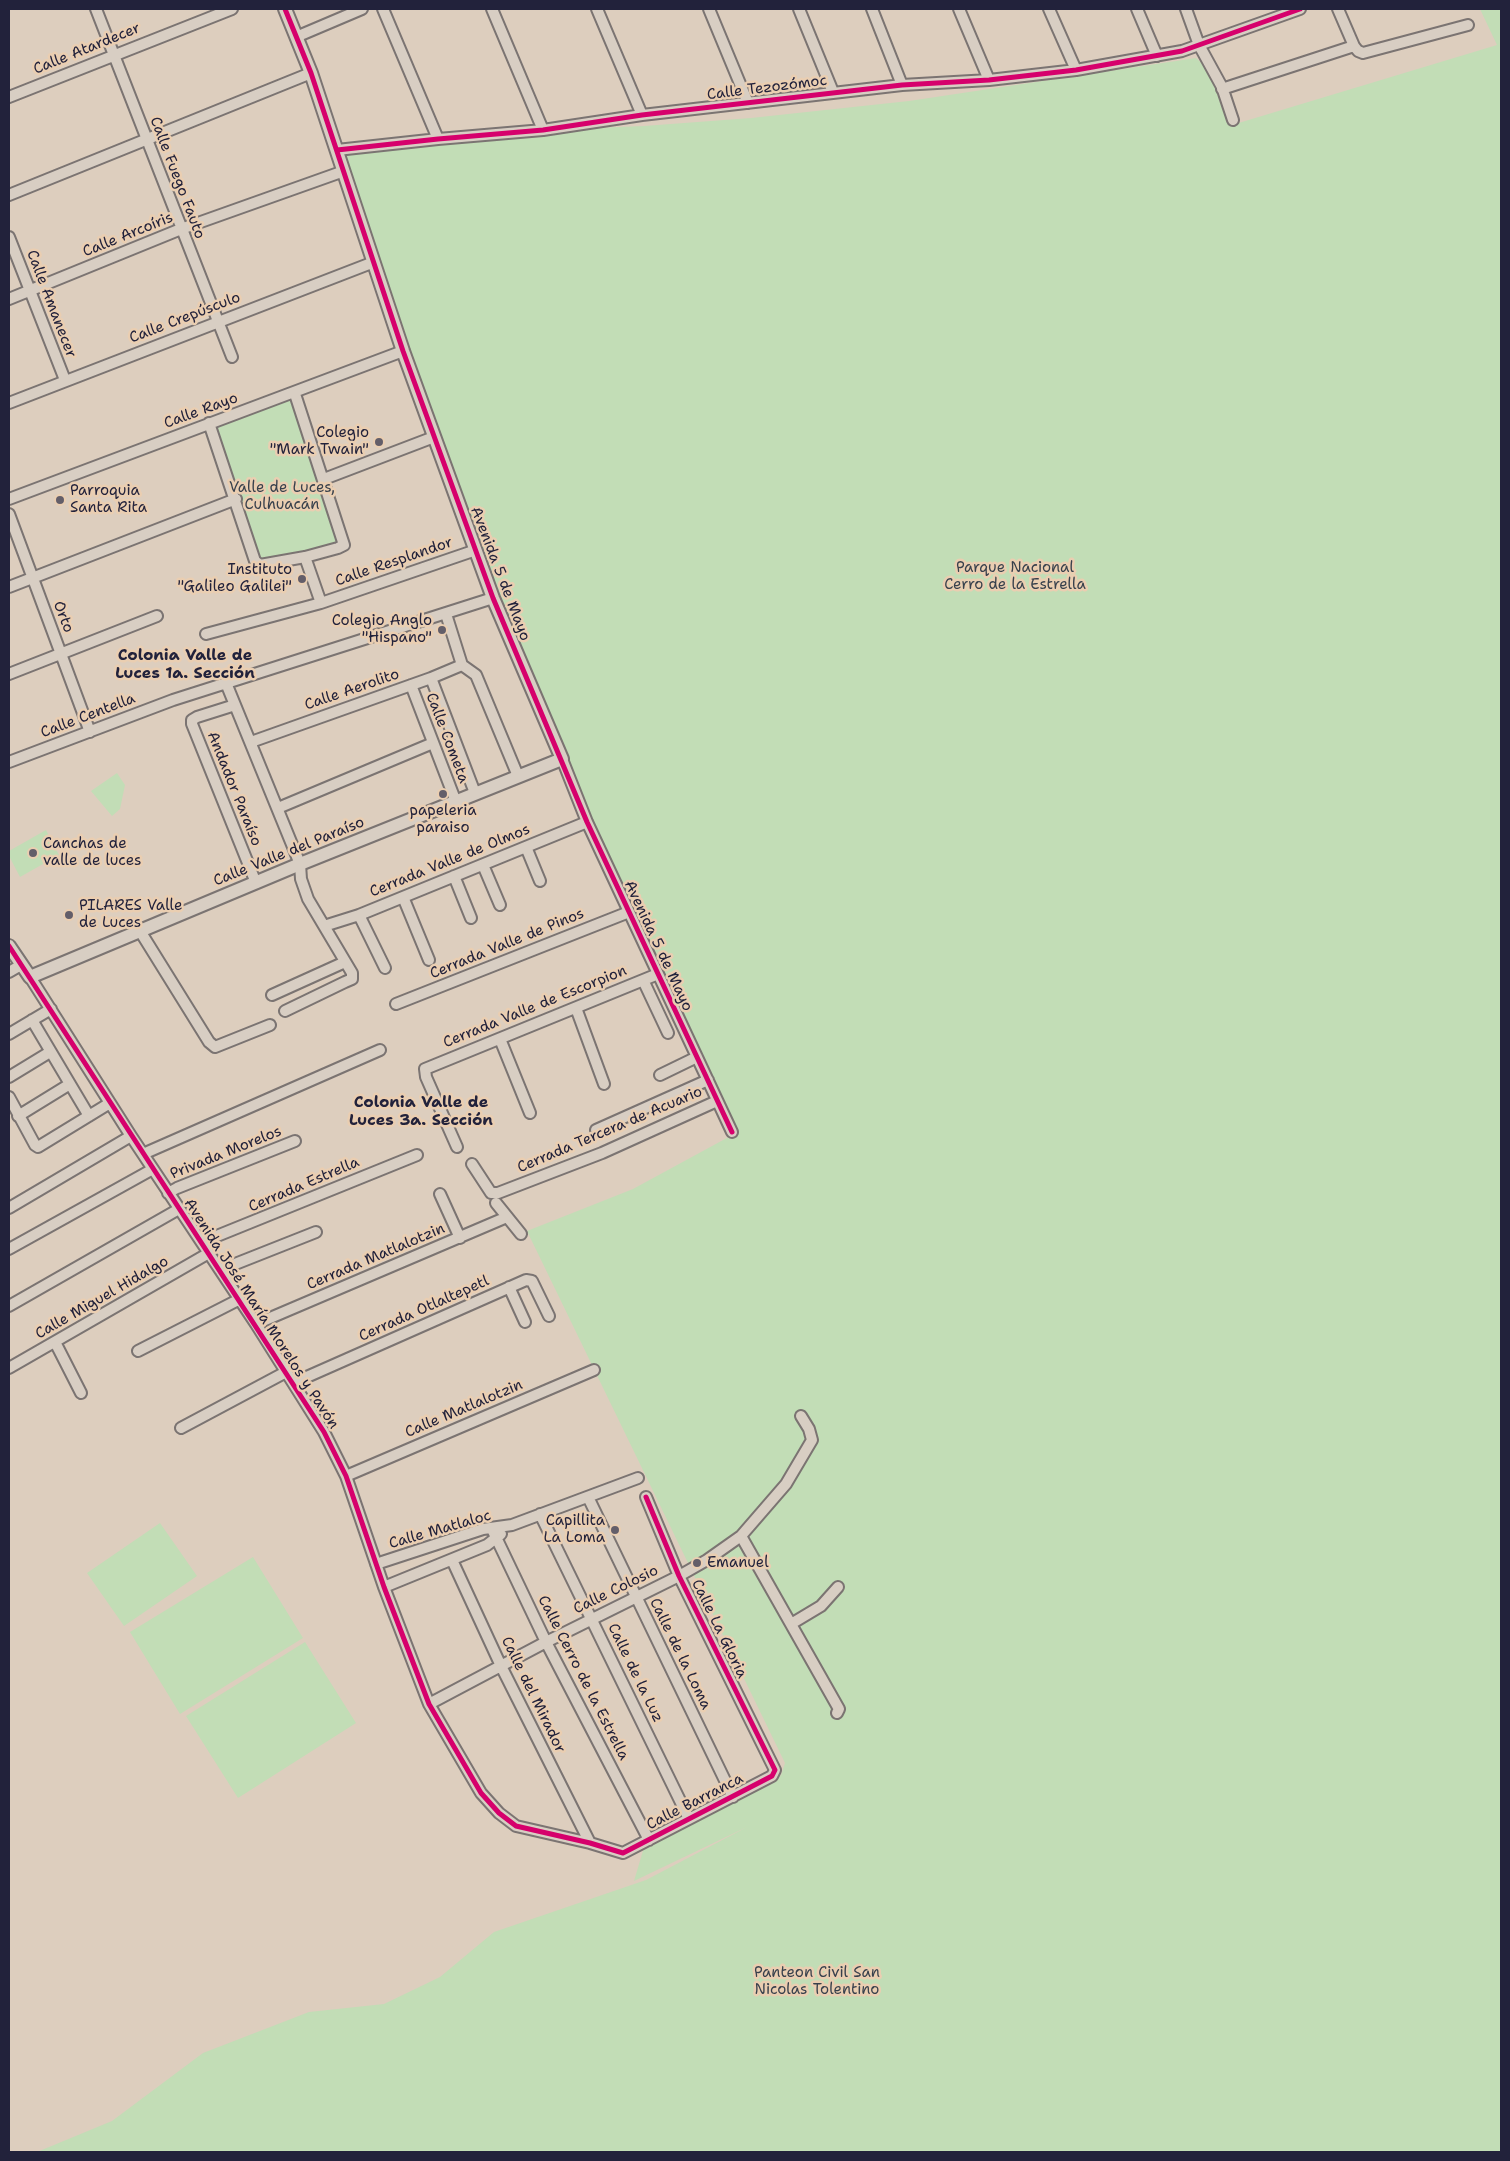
<!DOCTYPE html>
<meta charset="utf-8">
<style>
body{margin:0}
#map{position:relative;width:1510px;height:2161px;overflow:hidden;background:#ddcebe;font-family:"Shantell Sans",sans-serif}
canvas{display:block}
.frame{position:absolute;inset:0;border:10px solid #22223b;pointer-events:none}
</style>
<div id="map">
<canvas width="1510" height="2161"></canvas>
<div class="frame"></div>
</div>
<script>
const c = document.querySelector('canvas').getContext('2d');
c.lineJoin = 'round';
function fillPath(path, color) {
  c.fillStyle = color;
  c.fill(path, 'evenodd');
}
function poly(rows) {
  const path = new Path2D();
  for (const r of rows) {
    path.moveTo(r[0], r[1]);
    for (let i = 2; i < r.length; i += 2) path.lineTo(r[i], r[i + 1]);
  }
  return path;
}
function stroke(path, color, width, dash) {
  c.strokeStyle = color;
  c.lineWidth = width;
  c.lineCap = dash ? 'butt' : 'round';
  c.setLineDash(dash || []);
  c.stroke(path);
}
function drawText(font, color, halo, rows, align = 'center') {
  c.font = font + ' "Shantell Sans",sans-serif';
  c.lineWidth = 5;
  c.setLineDash([]);
  c.textBaseline = 'middle';
  c.strokeStyle = halo;
  c.fillStyle = color;
  for (const [text, x, y, turn = 0] of rows) {
    c.save();
    c.translate(x, y);
    c.rotate((+turn || 0) * Math.PI / 180);
    c.textAlign = isNaN(turn) ? turn : align;
    if (halo) c.strokeText(text, 0, 0);
    c.fillText(text, 0, 0);
    c.restore();
  }
}
fillPath(poly([
 [1480,9,1501,9,1501,2152,37,2152,112,2121,203,2053,309,2012,384,2004,440,1977,494,1932,646,1880,747,1827,634,1881,645,1844,773,1783,781,1775,785,1763,527,1231,633,1189,736,1133,660,972,634,908,564,758,494,597,340,152,543,130,644,126,751,118,909,101,1196,58,1210,71,1232,125,1497,45],
 [290,398,342,543,261,562,214,425],
 [117,773,125,785,120,809,112,816,91,791],
 [46,830,59,855,20,877,9,856,9,851],
 [160,1523,197,1576,124,1626,87,1573],
 [253,1557,303,1638,180,1714,130,1632],
 [305,1642,356,1723,238,1798,186,1716]
]), '#c2ddb6');
const minor = poly([
 [96,9,232,357],
 [383,9,438,139],
 [492,9,543,130],
 [597,9,642,115],
 [709,9,748,103],
 [799,9,833,92],
 [872,9,902,85],
 [959,9,989,80],
 [1049,9,1076,70],
 [1137,9,1157,56],
 [1186,9,1199,45,1222,87,1233,120],
 [1338,9,1354,46,1358,51,1363,53,1468,25],
 [296,37,362,9],
 [1222,89,1354,46],
 [9,97,232,9],
 [337,150,438,139,543,130,642,115,902,85,989,80,1076,70,1182,51,1300,9],
 [9,195,311,73],
 [9,237,65,380],
 [9,299,181,229,344,171],
 [9,403,374,262],
 [209,423,255,561,260,565,305,557,338,548,344,545,295,394],
 [324,479,434,437],
 [9,499,403,351],
 [9,514,90,732],
 [305,557,321,603],
 [9,587,236,499],
 [446,614,462,665,476,675,518,776],
 [206,634,321,603,476,550],
 [9,674,157,616],
 [431,678,475,793],
 [226,683,300,864,301,879,308,899,352,973,352,979,345,982,285,1011],
 [411,685,456,802],
 [235,705,197,717,192,720,192,724,256,883],
 [251,742,431,678,462,665],
 [562,759,587,822,732,1132],
 [9,762,173,700,493,598],
 [278,808,433,743],
 [526,847,540,881],
 [483,865,500,905],
 [454,876,471,918],
 [403,897,429,960],
 [359,915,385,968],
 [324,926,359,915,587,822],
 [140,931,209,1042,215,1047,270,1025],
 [9,972,21,965],
 [30,977,131,1136,256,1324,324,1432,346,1476,384,1587,429,1704,481,1793,499,1813,516,1826,590,1843,623,1853,772,1776,775,1770,679,1576,646,1497],
 [643,980,668,1033],
 [272,995,345,962],
 [396,1004,629,912],
 [576,1008,604,1084],
 [32,1020,89,1116],
 [9,1034,51,1009],
 [500,1039,530,1113],
 [660,1075,697,1057],
 [9,1077,50,1052],
 [9,1097,35,1145,38,1147,110,1103],
 [18,1116,70,1084],
 [596,1130,708,1080],
 [457,1147,426,1077,425,1069,658,974],
 [143,1154,380,1050],
 [472,1164,491,1193,498,1193,602,1153,717,1101],
 [168,1193,177,1188,295,1141],
 [440,1194,460,1238],
 [496,1203,521,1234],
 [9,1208,131,1136],
 [202,1242,417,1155],
 [9,1249,153,1169],
 [220,1270,316,1232],
 [509,1287,525,1322],
 [9,1306,179,1209],
 [256,1324,507,1217],
 [55,1342,81,1393],
 [138,1351,240,1299],
 [9,1368,209,1253],
 [293,1383,526,1280,532,1281,549,1316],
 [181,1428,286,1372],
 [346,1476,594,1370],
 [588,1497,733,1797],
 [540,1514,689,1819],
 [492,1529,546,1642,649,1840],
 [741,1536,839,1709,837,1713],
 [452,1560,501,1666,590,1843],
 [376,1564,483,1529,512,1525,638,1478],
 [384,1587,487,1545,501,1534],
 [791,1624,821,1606,838,1587],
 [429,1704,546,1642,679,1576,707,1560,741,1536,786,1484,812,1440,809,1429,801,1416]
]);
const tertiary = poly([
 [9,946,30,977,300,864,562,759,493,598,403,351,311,73,285,9]
]);
stroke(minor, '#7b7472', 14);
stroke(tertiary, '#7b7472', 16);
stroke(minor, '#d8cec3', 10);
stroke(tertiary, '#d8cec3', 12);
stroke(poly([
 [285,9,311,73,403,351,493,598,587,822,732,1132],
 [337,150,438,139,543,130,642,115,902,85,989,80,1076,70,1182,51,1300,9],
 [9,946,324,1432,346,1476,384,1587,429,1704,481,1793,499,1813,516,1826,590,1843,623,1853,772,1776,775,1770,679,1576,646,1497]
]), '#d6006c', 5);
for (const [x, y, r, color] of [
 [379,442,5,"#635e69"],
 [60,500,5,"#635e69"],
 [302,579,5,"#635e69"],
 [442,630,5,"#635e69"],
 [443,794,5,"#635e69"],
 [33,853,5,"#635e69"],
 [69,915,5,"#635e69"],
 [615,1530,5,"#635e69"],
 [697,1563,5,"#635e69"]
]) {
  const dot = new Path2D();
  dot.arc(x, y, r, 0, 2 * Math.PI);
  c.fillStyle = color;
  c.fill(dot);
  stroke(dot, '#eaceb1', 2);
}
drawText('15px', '#22223b', '#eaceb1', [
 ["Calle Atardecer",87,49,-22],
 ["Calle Tezozómoc",767,88,-7],
 ["Calle Fuego Fauto",177,178,69],
 ["Calle Arcoíris",128,235,-22],
 ["Calle Amanecer",51,304,69],
 ["Calle Crepúsculo",185,318,-21],
 ["Calle Rayo",201,411,-20],
 ["Calle Resplandor",394,562,-19],
 ["Avenida 5 de Mayo",500,574,69],
 ["Orto",63,617,69],
 ["Calle Aerolito",352,690,-19],
 ["Calle Centella",88,716,-21],
 ["Calle Cometa",447,738,69],
 ["Andador Paraíso",234,789,68],
 ["Calle Valle del Paraíso",289,852,-22],
 ["Cerrada Valle de Olmos",450,861,-22],
 ["Cerrada Valle de Pinos",507,944,-22],
 ["Avenida 5 de Mayo",658,946,65],
 ["Cerrada Valle de Escorpion",535,1007,-22],
 ["Cerrada Tercera de Acuario",610,1130,-23],
 ["Privada Morelos",226,1153,-22],
 ["Cerrada Estrella",304,1185,-23],
 ["Cerrada Matlalotzin",376,1257,-23],
 ["Calle Miguel Hidalgo",102,1298,-30],
 ["Cerrada Otlaltepetl",424,1309,-24],
 ["Avenida José María Morelos y Pavón",261,1314,57],
 ["Calle Matlalotzin",464,1409,-23],
 ["Calle Matlaloc",440,1530,-16],
 ["Calle Colosio",616,1590,-26],
 ["Calle La Gloria",719,1629,64],
 ["Calle de la Loma",680,1654,64],
 ["Calle de la Luz",635,1673,64],
 ["Calle Cerro de la Estrella",583,1678,63],
 ["Calle del Mirador",533,1695,64],
 ["Calle Barranca",695,1802,-27]
]);
drawText('15px', '#22223b', '#eaceb1', [
 ["Colegio",369,433],
 ["\"Mark Twain\"",369,450],
 ["Parroquia",70,491,"left"],
 ["Santa Rita",70,508,"left"],
 ["Instituto",292,570],
 ["\"Galileo Galilei\"",292,587],
 ["Colegio Anglo",432,621],
 ["\"Hispano\"",432,638],
 ["papeleria",443,811,"center"],
 ["paraiso",443,828,"center"],
 ["Canchas de",43,844,"left"],
 ["valle de luces",43,861,"left"],
 ["PILARES Valle",79,906,"left"],
 ["de Luces",79,923,"left"],
 ["Capillita",605,1521],
 ["La Loma",605,1538],
 ["Emanuel",707,1563,"left"]
], 'right');
drawText('15px', '#37404c', '#eaceb1', [
 ["Valle de Luces,",282,488],
 ["Culhuacán",282,505],
 ["Parque Nacional",1015,568],
 ["Cerro de la Estrella",1015,585],
 ["Panteon Civil San",817,1973],
 ["Nicolas Tolentino",817,1990]
]);
drawText('bold 16px', '#22223b', '#eaceb1', [
 ["Colonia Valle de",185,656],
 ["Luces 1a. Sección",185,674],
 ["Colonia Valle de",421,1103],
 ["Luces 3a. Sección",421,1121]
]);
</script>
